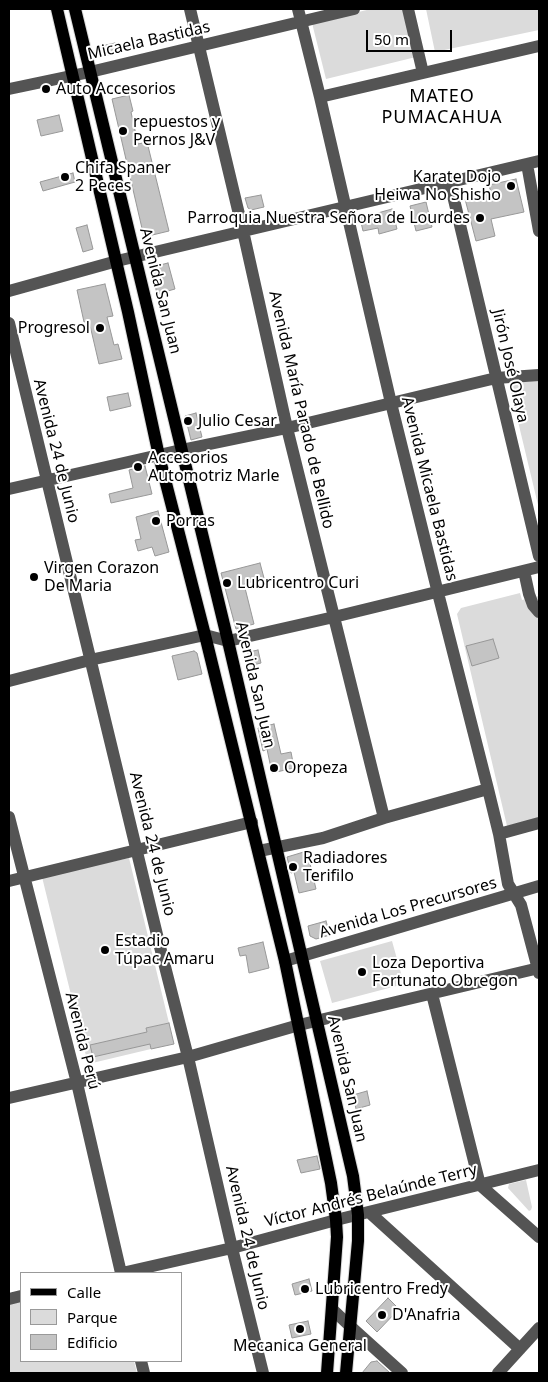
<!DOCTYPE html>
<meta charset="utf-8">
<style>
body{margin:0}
#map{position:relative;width:548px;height:1382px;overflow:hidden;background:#fff;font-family:"Noto Sans",sans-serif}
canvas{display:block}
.frame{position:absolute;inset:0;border:10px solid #000;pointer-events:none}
.legend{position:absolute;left:20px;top:1272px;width:162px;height:90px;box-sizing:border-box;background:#fff;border:1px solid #999;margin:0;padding:6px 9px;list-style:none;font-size:15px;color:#000}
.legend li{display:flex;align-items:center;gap:10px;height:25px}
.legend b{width:25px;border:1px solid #999}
.scale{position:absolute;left:366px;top:30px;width:86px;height:22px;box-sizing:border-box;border:2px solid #000;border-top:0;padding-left:6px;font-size:15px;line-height:18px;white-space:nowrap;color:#000;-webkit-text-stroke:4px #fff;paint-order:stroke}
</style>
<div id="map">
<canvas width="548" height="1382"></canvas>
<div class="frame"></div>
<ul class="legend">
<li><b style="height:6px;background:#000"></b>Calle</li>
<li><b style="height:14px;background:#dbdbdb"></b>Parque</li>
<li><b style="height:14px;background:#c4c4c4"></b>Edificio</li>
</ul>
<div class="scale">50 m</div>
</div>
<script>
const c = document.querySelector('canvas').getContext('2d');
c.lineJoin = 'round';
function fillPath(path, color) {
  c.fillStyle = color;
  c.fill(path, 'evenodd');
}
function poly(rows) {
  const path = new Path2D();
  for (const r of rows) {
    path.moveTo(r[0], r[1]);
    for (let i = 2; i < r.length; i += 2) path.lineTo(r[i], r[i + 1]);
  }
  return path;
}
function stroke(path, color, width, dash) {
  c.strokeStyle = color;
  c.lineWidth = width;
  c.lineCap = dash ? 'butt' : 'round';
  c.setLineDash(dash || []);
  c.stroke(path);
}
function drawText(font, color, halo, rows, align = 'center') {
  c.font = font + ' "Noto Sans",sans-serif';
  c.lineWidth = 4;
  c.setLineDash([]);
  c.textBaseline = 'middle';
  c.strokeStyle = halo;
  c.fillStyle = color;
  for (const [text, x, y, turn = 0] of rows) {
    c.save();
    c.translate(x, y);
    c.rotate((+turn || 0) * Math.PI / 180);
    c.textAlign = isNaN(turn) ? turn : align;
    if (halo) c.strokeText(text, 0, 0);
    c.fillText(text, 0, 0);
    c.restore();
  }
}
fillPath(poly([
 [371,9,405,9,416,57,326,79,312,23],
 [426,9,539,9,539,30,435,52],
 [539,380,539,509,509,384],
 [520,593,522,600,539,596,539,818,507,826,457,614,461,608],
 [129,858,169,1023,146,1028,151,1049,88,1064,42,877],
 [392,941,404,984,332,1003,320,961],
 [526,1180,532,1207,531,1210,529,1211,508,1188,509,1184],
 [21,1301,21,1361,134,1361,137,1373,9,1373,9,1304]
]), '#dbdbdb');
const building = poly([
 [115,43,117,53,100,57,97,47,115,43],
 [129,95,133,111,131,112,138,144,147,142,169,231,144,237,112,99,129,95],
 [59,115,63,131,41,136,37,120,59,115],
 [73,173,75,182,43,191,40,182,73,173],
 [516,179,524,212,491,219,495,236,476,241,465,199,491,193,489,185,516,179],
 [261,195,264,207,251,210,248,208,245,198,261,195],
 [426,202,432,227,416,231,410,206,426,202],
 [392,209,397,229,379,234,378,228,363,231,360,218,392,209],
 [87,225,93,249,83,252,76,228,87,225],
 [168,263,175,289,157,294,152,272,156,266,168,263],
 [105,284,113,316,107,317,114,345,118,344,122,359,99,364,89,321,84,322,77,290,105,284],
 [128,393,131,406,110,411,107,397,128,393],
 [196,413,202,437,191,440,185,416,196,413],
 [145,466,152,494,111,503,109,494,133,488,129,470,145,466],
 [158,511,169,552,155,556,152,547,138,551,135,540,141,539,136,517,158,511],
 [260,563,264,578,244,584,254,624,236,629,221,573,260,563],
 [493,639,499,658,472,666,466,646,493,639],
 [258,650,261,663,249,666,246,655,249,652,258,650],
 [194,651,197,653,202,674,178,680,172,656,194,651],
 [274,724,281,754,291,752,294,768,272,773,267,749,263,751,258,728,274,724],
 [307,851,316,889,299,893,294,872,291,873,287,857,307,851],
 [326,921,330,935,316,939,310,936,308,926,326,921],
 [263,942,269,968,249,973,246,955,240,956,238,948,263,942],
 [169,1023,174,1044,151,1049,150,1044,93,1057,90,1045,147,1032,146,1028,169,1023],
 [367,1091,370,1105,356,1109,353,1095,367,1091],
 [317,1156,320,1169,301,1173,297,1160,317,1156],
 [309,1279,312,1291,295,1295,292,1284,309,1279],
 [388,1298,399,1309,377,1332,366,1321,388,1298],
 [308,1321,311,1334,292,1338,289,1325,308,1321],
 [377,1361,390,1373,362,1373,371,1362,377,1361]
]);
fillPath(building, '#c4c4c4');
stroke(building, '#989898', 1);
const major = poly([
 [57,9,128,312,159,456,205,635,285,961,331,1183,336,1220,337,1237,327,1373],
 [75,9,228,641,353,1176,358,1215,358,1241,346,1373]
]);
stroke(major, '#dbdbdb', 14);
stroke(poly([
 [190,9,243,231,287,428,384,818],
 [298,9,320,97,391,403,438,593,488,789,499,834,508,884,521,905,539,973],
 [408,9,423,73],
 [9,89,90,72,354,9],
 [320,97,539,46],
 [527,164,539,231],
 [450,183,539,556],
 [9,291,117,261,539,161],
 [9,323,159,943,188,1057,232,1248,263,1373],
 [9,489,181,450,287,428,496,378,539,375],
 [524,571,529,594,533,605,539,612],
 [9,681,90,660,205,635,228,641,334,617,539,567],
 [9,817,77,1083,121,1273],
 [499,834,539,823],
 [259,851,323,838,384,818,488,789],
 [9,881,252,822],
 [285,961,539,886],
 [432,994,480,1185,539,1237],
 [9,1098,188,1057,299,1025,539,968],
 [369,1212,520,1349],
 [122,1273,232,1248,336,1220,539,1170],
 [9,1299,21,1296],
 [332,1309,351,1327,402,1373],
 [141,1361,144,1373],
 [498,1373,539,1328]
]), '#545454', 12);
stroke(major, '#000', 12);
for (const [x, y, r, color] of [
 [46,89,5,"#000"],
 [123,131,5,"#000"],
 [65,177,5,"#000"],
 [511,186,5,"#000"],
 [480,218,5,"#000"],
 [100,328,5,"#000"],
 [188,421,5,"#000"],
 [138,467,5,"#000"],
 [156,521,5,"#000"],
 [34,577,5,"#000"],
 [227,583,5,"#000"],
 [274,768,5,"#000"],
 [293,867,5,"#000"],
 [105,950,5,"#000"],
 [362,972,5,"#000"],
 [305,1289,5,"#000"],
 [382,1315,5,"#000"],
 [300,1329,5,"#000"]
]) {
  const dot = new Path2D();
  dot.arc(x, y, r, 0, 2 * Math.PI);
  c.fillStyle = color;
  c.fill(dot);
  stroke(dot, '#fff', 2);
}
drawText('16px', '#000', '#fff', [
 ["Micaela Bastidas",149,41,-13],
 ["Avenida San Juan",160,291,76],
 ["Jirón José Olaya",510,366,77],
 ["Avenida María Parado de Bellido",301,410,77],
 ["Avenida 24 de Junio",56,451,76],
 ["Avenida Micaela Bastidas",429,489,76],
 ["Avenida San Juan",255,685,77],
 ["Avenida 24 de Junio",152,844,76],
 ["Avenida Los Precursores",408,908,-16],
 ["Avenida Perú",82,1041,76],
 ["Avenida San Juan",347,1079,77],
 ["Víctor Andrés Belaúnde Terry",371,1196,-14],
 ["Avenida 24 de Junio",247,1238,77]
]);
drawText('16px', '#000', '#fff', [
 ["Auto Accesorios",56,89],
 ["repuestos y",133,122],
 ["Pernos J&V",133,140],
 ["Chifa Spaner",75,168],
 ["2 Peces",75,186],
 ["Karate Dojo",501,177,"right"],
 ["Heiwa No Shisho",501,195,"right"],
 ["Parroquia Nuestra Señora de Lourdes",470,218,"right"],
 ["Progresol",90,328,"right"],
 ["Julio Cesar",198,421],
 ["Accesorios",148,458],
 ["Automotriz Marle",148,476],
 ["Porras",166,521],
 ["Virgen Corazon",44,568],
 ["De Maria",44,586],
 ["Lubricentro Curi",237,583],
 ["Oropeza",284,768],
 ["Radiadores",303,858],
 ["Terifilo",303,876],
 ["Estadio",115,941],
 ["Túpac Amaru",115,959],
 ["Loza Deportiva",372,963],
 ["Fortunato Obregon",372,981],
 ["Lubricentro Fredy",315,1289],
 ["D'Anafria",392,1315],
 ["Mecanica General",300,1346,"center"]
], 'left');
c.letterSpacing = '1px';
drawText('18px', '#000', '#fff', [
 ["MATEO",442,97],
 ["PUMACAHUA",442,118]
]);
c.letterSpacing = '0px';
</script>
